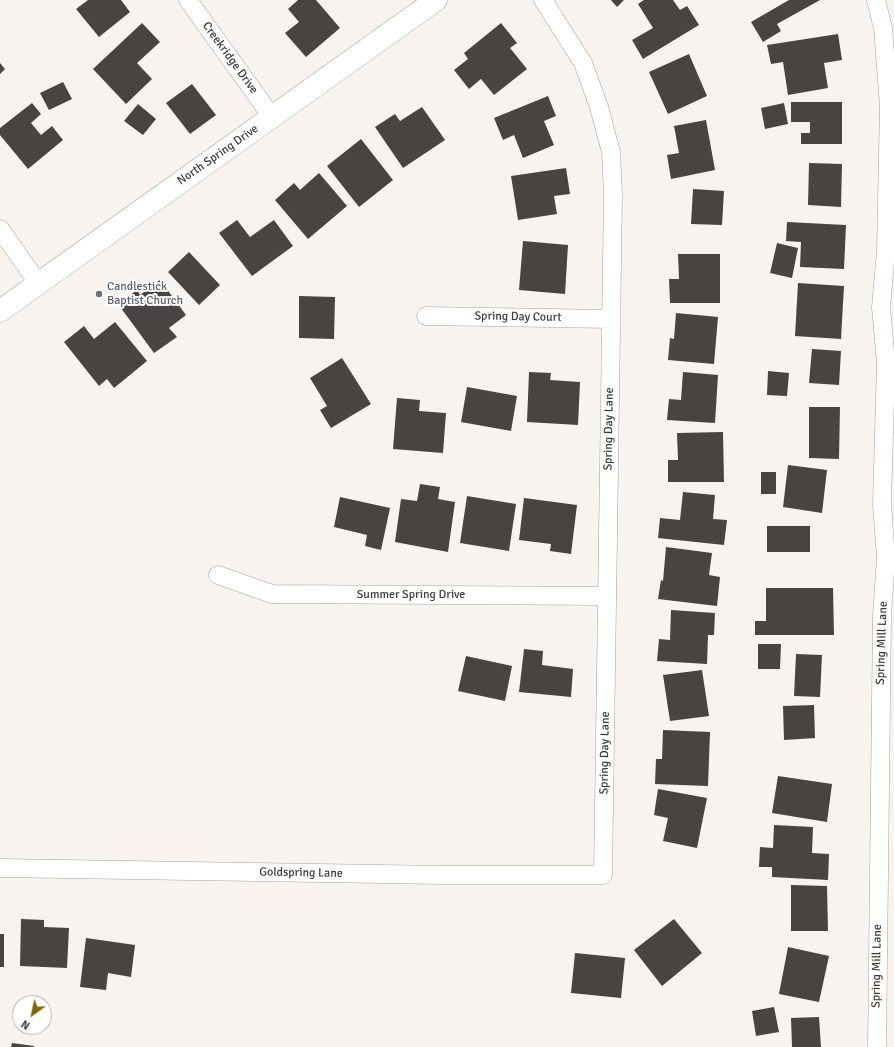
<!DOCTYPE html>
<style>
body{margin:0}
#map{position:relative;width:894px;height:1047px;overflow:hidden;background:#f9f3f0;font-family:Signika,sans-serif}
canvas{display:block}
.north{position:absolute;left:12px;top:995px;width:40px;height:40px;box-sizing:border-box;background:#fff;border:1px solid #b2b1b0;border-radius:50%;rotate:213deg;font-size:11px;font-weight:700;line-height:16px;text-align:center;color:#3e3c3a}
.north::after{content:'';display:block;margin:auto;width:14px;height:18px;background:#866803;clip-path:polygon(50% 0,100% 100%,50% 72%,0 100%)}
</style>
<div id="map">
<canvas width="894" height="1047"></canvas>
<div class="north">N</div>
</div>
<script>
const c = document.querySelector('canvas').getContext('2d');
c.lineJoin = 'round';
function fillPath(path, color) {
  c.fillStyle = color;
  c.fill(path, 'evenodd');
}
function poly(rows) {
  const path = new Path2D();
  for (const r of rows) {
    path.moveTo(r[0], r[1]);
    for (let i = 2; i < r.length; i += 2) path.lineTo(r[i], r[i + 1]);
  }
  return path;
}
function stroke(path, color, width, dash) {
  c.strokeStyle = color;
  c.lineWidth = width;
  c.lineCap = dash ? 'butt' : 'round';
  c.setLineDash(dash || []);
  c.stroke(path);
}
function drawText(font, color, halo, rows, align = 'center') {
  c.font = font + ' Signika,sans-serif';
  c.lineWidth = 4;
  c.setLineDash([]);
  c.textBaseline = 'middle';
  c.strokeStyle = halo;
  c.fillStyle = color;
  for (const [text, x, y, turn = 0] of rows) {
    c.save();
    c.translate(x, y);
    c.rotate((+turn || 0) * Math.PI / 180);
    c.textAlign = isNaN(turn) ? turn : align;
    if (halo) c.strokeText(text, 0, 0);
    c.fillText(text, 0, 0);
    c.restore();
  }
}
fillPath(poly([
 [88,0,121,0,130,12,99,37,76,9],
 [298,0,316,0,340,28,306,57,285,33,299,22,288,9],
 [611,0,624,0,617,7],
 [644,0,673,0,680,10,687,6,699,25,643,59,632,40,653,28,638,4],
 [789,0,820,0,777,24,781,31,763,42,751,22],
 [142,23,160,42,137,63,152,79,126,104,93,69],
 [501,23,517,43,510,48,527,69,494,95,481,79,469,89,454,70,468,59,464,53],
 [838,34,842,60,824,63,828,88,788,95,783,62,771,64,767,45],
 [689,54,707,96,668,114,649,72],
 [0,63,5,69,0,74],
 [63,82,72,99,49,110,40,93],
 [192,84,216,115,190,134,166,103],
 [548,96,556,116,544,121,554,145,523,158,514,135,503,140,494,118],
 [791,102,842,102,842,144,801,144,801,133,810,133,810,122,791,122],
 [32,103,41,114,31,123,41,135,52,126,63,140,28,169,0,135,0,128],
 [784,103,788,124,765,129,761,108],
 [138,104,156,119,143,135,124,121],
 [422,107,445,140,403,168,375,127,395,114,400,121],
 [706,120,715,170,671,179,667,155,679,153,674,126],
 [361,139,393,180,359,207,327,166],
 [809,163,842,164,841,207,808,205],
 [566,168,570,194,554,196,557,214,518,220,511,176],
 [319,173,347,206,308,239,275,200,294,183,300,190],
 [693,189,724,191,722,225,691,224],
 [237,220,250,237,274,220,293,246,252,276,219,233],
 [787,222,846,225,844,269,800,267,801,242,786,241],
 [523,241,568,245,565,294,519,290],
 [777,243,798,248,792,278,770,273],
 [189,252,220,285,199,305,168,272],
 [678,254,720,254,720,303,670,303,669,279,679,279],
 [160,280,186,315,169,328,177,337,154,353,118,304,137,290,140,295],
 [798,283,844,286,841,339,795,336],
 [299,296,335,297,334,339,299,338],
 [676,313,718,317,714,364,668,360,670,338,674,339],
 [115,322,147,361,114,388,107,379,99,386,64,342,84,326,94,339],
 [812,349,841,351,839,385,809,383],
 [342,358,371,404,331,428,320,410,327,406,310,378],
 [768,371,789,373,787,396,767,395],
 [529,372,551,373,550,380,580,382,578,425,527,422],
 [683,372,718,375,715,423,667,420,669,399,681,400],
 [467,387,517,396,511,431,461,422],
 [397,398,420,400,419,411,446,413,443,453,393,449],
 [809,407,840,407,839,459,809,458],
 [723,432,724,482,668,482,668,460,678,460,677,433],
 [788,465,827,470,822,513,783,507],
 [761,472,776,472,776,494,761,494],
 [420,484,440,487,438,499,455,502,448,552,395,542,401,499,417,501],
 [683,492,715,495,713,519,727,520,724,545,658,538,660,518,680,520],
 [467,496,516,504,509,551,460,543],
 [340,497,390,508,381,550,365,546,367,535,334,527],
 [524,498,577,505,571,554,550,551,551,544,519,540],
 [767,526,810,526,810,552,767,552],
 [666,547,712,553,709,575,720,577,717,606,658,599,661,580,663,581],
 [766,588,833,588,834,635,755,635,755,621,766,621],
 [671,610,715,613,714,635,708,635,707,664,657,661,659,639,670,640],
 [758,644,781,644,780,669,758,669],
 [524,649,543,651,542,665,573,669,571,697,519,692],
 [796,654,822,655,820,697,794,696],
 [466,656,512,666,505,701,458,691],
 [702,670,709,716,670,721,663,675],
 [814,705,815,738,784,740,783,706],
 [663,730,710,732,708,786,655,784,656,759,662,759],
 [778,776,832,784,827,822,772,813],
 [658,789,707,798,697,848,663,841,668,818,654,815],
 [774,825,813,827,812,853,829,854,828,880,772,877,772,867,759,867,760,847,773,848],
 [791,885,827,886,828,931,791,931],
 [21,919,44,920,44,927,69,928,67,968,20,966],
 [674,919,702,953,662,986,634,950],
 [0,934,4,934,4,967,0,967],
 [86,938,135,945,131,977,108,973,106,990,80,987],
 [788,947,829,956,819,1002,779,994],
 [575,953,625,958,621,998,571,993],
 [774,1007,779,1032,756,1036,752,1011],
 [819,1017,821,1047,792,1047,791,1018],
 [12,1043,34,1046,34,1047,11,1047]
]), '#484441');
const minor = poly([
 [188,0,272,117],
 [876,0,883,28,889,106,886,251,881,307,886,363,882,504,886,558,882,616,877,1047],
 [0,229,38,283],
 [426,316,611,319],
 [218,575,272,594,607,596],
 [0,868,444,875,603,875,613,195,611,152,599,107,583,63,543,0]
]);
const tertiary = poly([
 [0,311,436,0]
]);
stroke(minor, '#a6a09d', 19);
stroke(tertiary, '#a6a09d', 23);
stroke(minor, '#fff', 18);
stroke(tertiary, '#fff', 22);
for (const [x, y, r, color] of [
 [99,294,4,"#6b7280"]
]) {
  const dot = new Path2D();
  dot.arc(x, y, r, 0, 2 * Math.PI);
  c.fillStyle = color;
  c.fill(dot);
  stroke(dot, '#fff', 1.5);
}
drawText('12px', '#3e3c3a', '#fff', [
 ["Creekridge Drive",230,58,54],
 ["North Spring Drive",218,155,-35],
 ["Spring Day Court",518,317,1],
 ["Spring Day Lane",609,429,-89],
 ["Summer Spring Drive",411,595],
 ["Spring Mill Lane",882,643,-88],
 ["Spring Day Lane",605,753,-89],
 ["Goldspring Lane",301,873,1],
 ["Spring Mill Lane",877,966,-89]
]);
drawText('12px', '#5b616d', '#fff', [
 ["Candlestick",107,287],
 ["Baptist Church",107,301]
], 'left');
</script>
